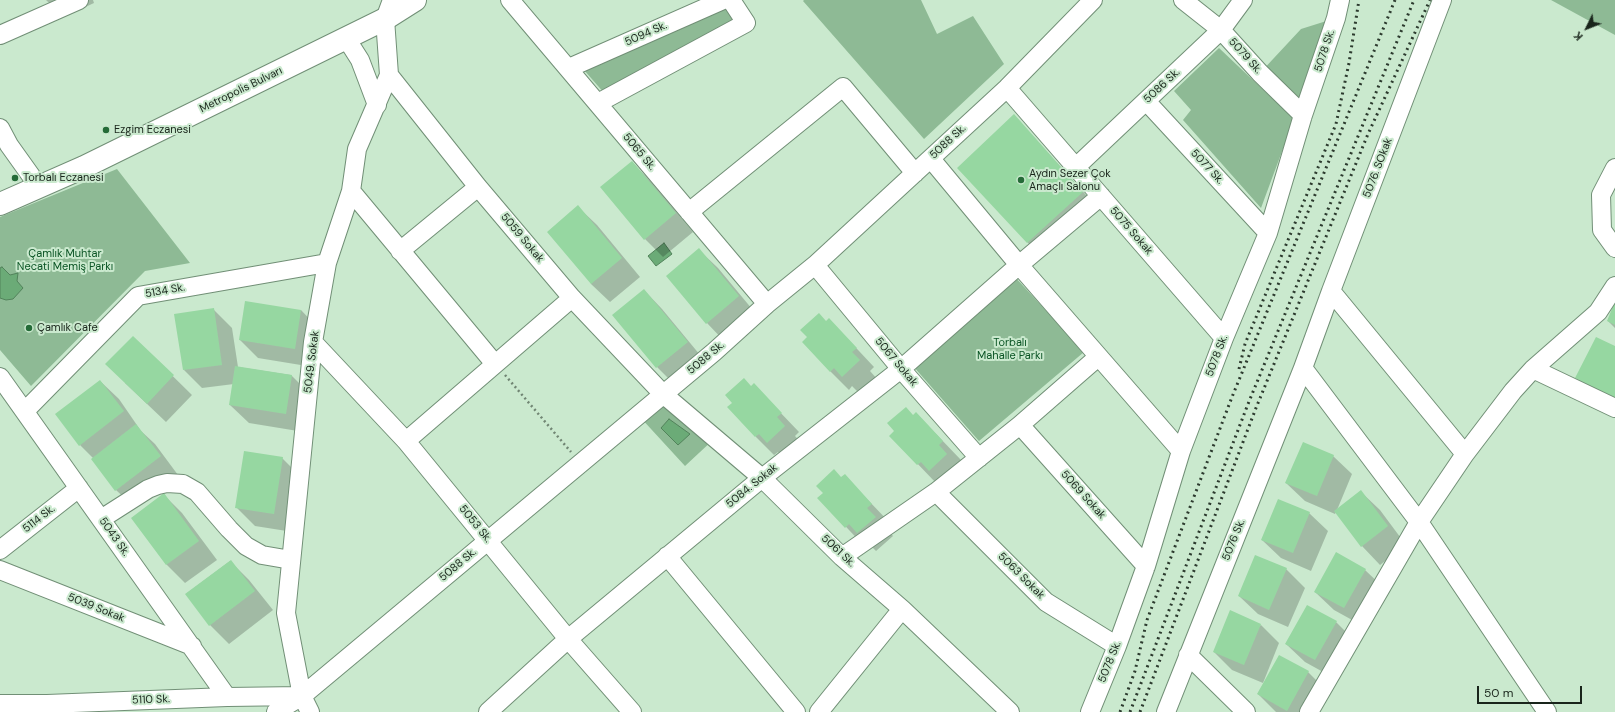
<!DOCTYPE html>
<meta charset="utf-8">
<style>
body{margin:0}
#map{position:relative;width:1615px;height:712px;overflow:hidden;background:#cae9ce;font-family:"DM Sans",sans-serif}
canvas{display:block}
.north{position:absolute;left:1567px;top:8px;width:40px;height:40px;-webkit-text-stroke:3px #cae9ce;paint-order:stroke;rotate:227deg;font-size:11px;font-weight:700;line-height:16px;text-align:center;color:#19251b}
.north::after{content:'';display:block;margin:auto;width:14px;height:18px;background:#19251b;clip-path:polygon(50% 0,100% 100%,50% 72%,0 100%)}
.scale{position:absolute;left:1477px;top:686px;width:105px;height:18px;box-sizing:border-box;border:2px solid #19251b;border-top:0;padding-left:5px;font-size:12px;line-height:14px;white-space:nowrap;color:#19251b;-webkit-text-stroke:3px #cae9ce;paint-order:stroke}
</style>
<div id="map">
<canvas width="1615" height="712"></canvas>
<div class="north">K</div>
<div class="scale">50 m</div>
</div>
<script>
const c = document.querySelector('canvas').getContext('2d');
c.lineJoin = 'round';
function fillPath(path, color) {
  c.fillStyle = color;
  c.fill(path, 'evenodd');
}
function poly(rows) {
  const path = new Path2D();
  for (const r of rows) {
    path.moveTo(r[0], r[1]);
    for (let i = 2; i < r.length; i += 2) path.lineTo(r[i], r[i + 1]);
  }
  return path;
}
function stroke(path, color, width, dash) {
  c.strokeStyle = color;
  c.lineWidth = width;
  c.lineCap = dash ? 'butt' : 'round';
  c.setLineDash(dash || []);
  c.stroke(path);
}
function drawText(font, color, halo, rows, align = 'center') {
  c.font = font + ' "DM Sans",sans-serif';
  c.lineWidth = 4;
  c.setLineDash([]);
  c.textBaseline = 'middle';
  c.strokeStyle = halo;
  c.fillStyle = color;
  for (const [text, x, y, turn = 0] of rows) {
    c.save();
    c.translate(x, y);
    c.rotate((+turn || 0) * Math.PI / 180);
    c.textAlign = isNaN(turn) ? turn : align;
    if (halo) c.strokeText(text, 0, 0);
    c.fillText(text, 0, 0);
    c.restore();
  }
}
fillPath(poly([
 [804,0,921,0,937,34,973,16,1004,64,924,139,803,1],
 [1551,0,1615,0,1615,35],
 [725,6,733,21,605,94,584,70],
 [1336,18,1303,115,1260,73,1301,29],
 [1219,48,1294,119,1261,208,1183,120,1191,110,1174,91],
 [117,169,190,263,145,271,31,386,0,350,0,217],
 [1015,277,1084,352,979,441,913,366],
 [663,394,714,439,685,466,640,417]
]), '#8eba95');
const water = poly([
 [664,243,672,254,656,266,648,256,664,243],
 [2,267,10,275,18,273,17,281,23,288,13,299,6,300,0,298,0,268,2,267],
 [669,419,690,434,678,445,661,428,669,419]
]);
fillPath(water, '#6bab77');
stroke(water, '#52835b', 1);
fillPath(poly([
 [46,0,93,0,94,3,64,17],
 [1014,115,1095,205,1040,256,959,168],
 [632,162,650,181,693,232,663,257,645,239],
 [578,207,597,225,640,277,610,302,591,284],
 [699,250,718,268,757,315,725,342,707,323],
 [644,290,662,309,705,361,676,386,657,367,614,315],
 [1615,303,1615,328,1608,321],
 [213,309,232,328,238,367,291,375,310,394,304,432,249,423,230,405,234,384,202,388,184,370],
 [301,310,319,329,313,367,258,358,240,340],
 [829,319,874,367,870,371,878,380,861,395,852,386,849,390,830,371,826,322],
 [133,337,192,395,166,422,125,383],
 [1615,347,1615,403,1590,390,1577,378],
 [100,381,119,399,141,431,155,444,178,475,135,508,116,490,93,458,80,445],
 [754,385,799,432,795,436,803,445,786,460,778,452,774,455,756,437,751,387],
 [916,413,961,460,936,483,891,436],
 [1333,456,1352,474,1337,510,1361,492,1380,510,1406,545,1380,565,1362,546,1336,512,1335,514,1305,501,1286,483],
 [282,458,301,477,293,532,255,526,236,507],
 [845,476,890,523,885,527,893,536,876,551,868,543,864,546,819,498],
 [164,495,182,513,217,560,185,583,167,565,132,518],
 [1309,513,1328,531,1311,571,1281,558,1262,540],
 [230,561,249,580,273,610,229,644,210,625,186,594],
 [1286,569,1305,588,1288,627,1258,614,1239,596],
 [1365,570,1384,588,1363,626,1334,610,1315,592],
 [1336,622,1355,641,1334,678,1305,662,1286,644],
 [1261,625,1279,643,1263,683,1232,670,1214,652],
 [1308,672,1327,691,1315,712,1276,712,1258,694]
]), '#0003');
fillPath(poly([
 [1014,114,1083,192,1027,243,957,168],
 [632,161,676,213,644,240,600,187],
 [578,205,622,258,591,284,547,232],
 [699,248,739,296,706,324,666,276],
 [644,289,688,342,656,368,612,315],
 [245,301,301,310,295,349,239,340],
 [1615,301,1615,325,1607,321],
 [214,308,222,365,183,370,174,314],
 [819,313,826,321,829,318,857,348,852,352,860,360,842,377,834,368,830,372,802,342,807,337,800,330],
 [133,336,174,375,147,404,105,364],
 [1596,337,1615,346,1615,398,1575,378],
 [235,366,292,375,286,414,229,405],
 [744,378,751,386,754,383,782,413,777,417,785,426,767,443,759,434,755,437,727,407,732,403,725,395],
 [100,380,124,411,79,446,55,414],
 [906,407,913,415,916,412,943,441,939,445,947,454,929,471,921,462,917,465,889,436,894,431,887,423],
 [136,424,161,456,115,491,91,459],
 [1303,442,1334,455,1317,496,1285,483],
 [244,451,283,457,274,514,235,508],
 [834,469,841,477,845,474,872,504,867,508,876,517,857,533,849,524,845,528,817,498,823,493,816,486],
 [1361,490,1388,526,1361,547,1334,511],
 [164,493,199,541,166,565,131,518],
 [1278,499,1310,512,1293,553,1261,540],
 [1336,552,1366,569,1344,608,1314,592],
 [1255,555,1287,568,1269,610,1238,596],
 [231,560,255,591,209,626,185,594],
 [1307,605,1337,621,1315,660,1285,644],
 [1230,610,1261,624,1244,665,1213,652],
 [1279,655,1309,671,1287,711,1257,694]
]), '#96d7a1');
const minor = poly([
 [510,0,767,304],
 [1183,0,1221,30,1260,73,1303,115],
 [1442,0,1331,291,1465,454],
 [0,35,79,0],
 [346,38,360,60,377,105],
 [569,68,723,0],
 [389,75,478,187,572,298,663,394,762,478,842,557,902,609,1010,712],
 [1007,88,1224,338],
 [1146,101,1268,233],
 [598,103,746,23,731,0],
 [0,128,9,145,39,187],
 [931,159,1019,265,1181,451],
 [1076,167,1221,30,1243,0],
 [1615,168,1601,195,1602,230,1615,248],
 [351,191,495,364],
 [689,212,843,87,915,173],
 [400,251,478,187],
 [815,265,901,369,979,458],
 [1331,291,1303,368,1419,522,1547,712],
 [313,342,406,441,568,639,632,712],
 [1533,369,1615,408],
 [0,377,227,697],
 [25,411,138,296,327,263],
 [1020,425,1146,566],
 [406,441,572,298],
 [936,492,1046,602,1117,646],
 [101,519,148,489,158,485,167,483,183,484,197,492,229,529,246,546,262,555,291,560],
 [0,550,79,488],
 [667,556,796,712],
 [842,557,936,492,1020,425,1098,357],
 [0,570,192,646],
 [1188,655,1246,712],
 [0,704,47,704,227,697,301,696],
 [276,712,302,696,714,352,767,304,815,265,1007,88,1093,0],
 [310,712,302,696,286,613,313,342,327,263,351,191,357,149,389,75,385,19,392,0],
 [488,712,568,639,762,478,901,369,1019,265,1101,196],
 [819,712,902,609],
 [1090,712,1117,646,1146,566,1181,451,1224,338,1268,233,1303,115,1336,18,1340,0],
 [1166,712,1303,368],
 [1309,712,1419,522,1465,454,1513,391,1533,369,1598,312,1615,286]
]);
const major = poly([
 [0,204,84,167,385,19,415,0]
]);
stroke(minor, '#718f76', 20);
stroke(major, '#718f76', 24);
stroke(poly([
 [505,375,571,452]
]), '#708573', 2.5, [2, 3]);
stroke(minor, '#fff', 18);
stroke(major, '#fff', 22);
stroke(poly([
 [1239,369,1245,344,1336,124,1349,63,1359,0],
 [1120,712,1135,671,1147,620,1232,397,1395,0],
 [1130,712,1248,404,1414,0],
 [1140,712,1256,408,1368,134,1430,0]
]), '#2c3a2e', 3, [2, 4]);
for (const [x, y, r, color] of [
 [106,130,4,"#246b37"],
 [15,178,4,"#246b37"],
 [1021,180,4,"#246b37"],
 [29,328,4,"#246b37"]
]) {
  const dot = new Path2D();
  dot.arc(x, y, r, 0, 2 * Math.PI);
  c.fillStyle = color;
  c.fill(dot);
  stroke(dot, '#cae9ce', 1.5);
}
drawText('11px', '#19251b', '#cae9ce', [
 ["5094 Sk.",646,34,-24],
 ["5078 Sk.",1325,51,-72],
 ["5079 Sk.",1245,56,48],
 ["5086 Sk.",1162,86,-43],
 ["Metropolis Bulvarı",241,90,-26],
 ["5088 Sk.",948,142,-43],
 ["5065 Sk.",639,152,50],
 ["5077 Sk.",1207,167,47],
 ["5076. SOkak",1378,168,-69],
 ["5075 Sokak",1131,231,49],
 ["5059 Sokak",522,238,50],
 ["5134 Sk.",165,291,-10],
 ["5078 Sk.",1217,356,-69],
 ["5088 Sk.",706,358,-40],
 ["5049. Sokak",312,362,-83],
 ["5067 Sokak",896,362,50],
 ["5084. Sokak",752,486,-39],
 ["5069 Sokak",1083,495,48],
 ["5114 Sk.",39,519,-38],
 ["5053 Sk.",475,524,51],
 ["5043 Sk.",114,537,55],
 ["5076 Sk.",1234,540,-68],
 ["5061 Sk.",838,551,43],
 ["5088 Sk.",458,565,-40],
 ["5063 Sokak",1021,576,45],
 ["5039 Sokak",96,608,22],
 ["5078 Sk.",1110,662,-68],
 ["5110 Sk.",151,700,-2]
]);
drawText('11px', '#19251b', '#cae9ce', [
 ["Ezgim Eczanesi",114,130],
 ["Aydın Sezer Çok",1029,174],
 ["Amaçlı Salonu",1029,187],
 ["Torbalı Eczanesi",23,178],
 ["Çamlık Cafe",37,328]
], 'left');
drawText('11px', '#0a5424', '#cae9ce', [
 ["Çamlık Muhtar",65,254],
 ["Necati Memiş Parkı",65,267],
 ["Torbalı",1010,343],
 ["Mahalle Parkı",1010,356]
]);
</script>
